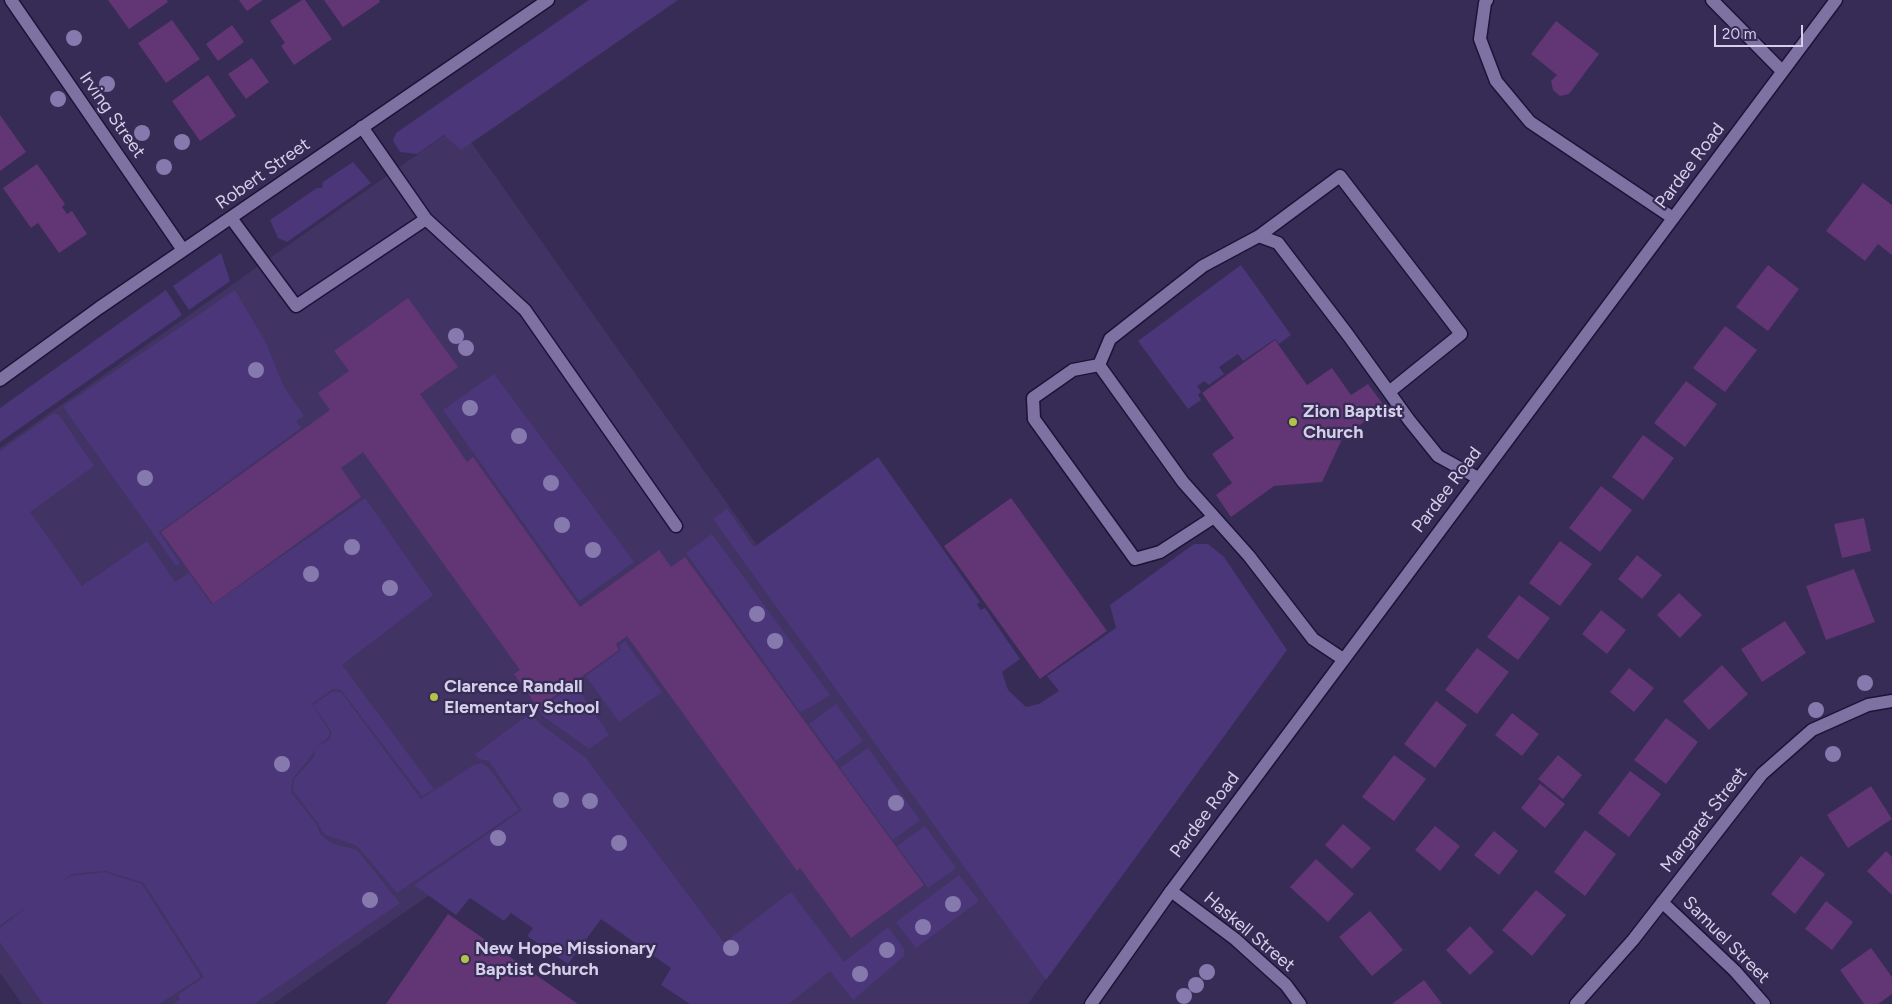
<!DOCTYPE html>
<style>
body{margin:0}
#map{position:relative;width:1892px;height:1004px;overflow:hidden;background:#372c55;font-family:Figtree,sans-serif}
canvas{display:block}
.scale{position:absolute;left:1714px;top:25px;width:89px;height:22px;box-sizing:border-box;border:2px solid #d5d0ea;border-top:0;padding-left:6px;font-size:15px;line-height:18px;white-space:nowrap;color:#d5d0ea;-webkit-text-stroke:4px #372c55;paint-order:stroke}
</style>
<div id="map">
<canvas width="1892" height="1004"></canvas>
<div class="scale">20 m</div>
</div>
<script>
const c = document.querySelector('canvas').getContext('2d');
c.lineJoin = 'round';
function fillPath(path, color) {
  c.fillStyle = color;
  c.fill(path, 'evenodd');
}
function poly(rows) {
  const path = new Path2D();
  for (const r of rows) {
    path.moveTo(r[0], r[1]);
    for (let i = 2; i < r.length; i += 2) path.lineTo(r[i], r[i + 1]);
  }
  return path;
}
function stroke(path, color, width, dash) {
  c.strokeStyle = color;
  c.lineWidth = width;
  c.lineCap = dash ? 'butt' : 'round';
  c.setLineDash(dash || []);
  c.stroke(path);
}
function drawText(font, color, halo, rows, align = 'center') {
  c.font = font + ' Figtree,sans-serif';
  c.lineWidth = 4.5;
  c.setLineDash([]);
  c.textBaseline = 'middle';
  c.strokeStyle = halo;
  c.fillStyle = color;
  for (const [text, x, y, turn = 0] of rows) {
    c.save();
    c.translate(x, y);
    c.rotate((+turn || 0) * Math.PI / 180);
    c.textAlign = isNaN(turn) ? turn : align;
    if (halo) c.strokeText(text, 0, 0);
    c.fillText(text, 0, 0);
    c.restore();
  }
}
fillPath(poly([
 [459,125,756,544,1059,961,1028,1004,737,1004,494,850,273,1004,22,1004,0,973,0,448]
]), '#413363');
fillPath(poly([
 [589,0,678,0,461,150,444,135,417,154,400,152,393,141,396,133],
 [353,162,371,183,287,242,278,238,270,220,317,188,322,188,323,182],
 [221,253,230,281,189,310,173,286],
 [1241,265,1291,335,1279,344,1275,339,1243,361,1238,354,1219,367,1224,374,1209,385,1204,381,1197,386,1201,392,1198,395,1201,400,1188,409,1138,341],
 [166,290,182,315,0,442,0,408],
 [235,290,265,341,284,387,304,416,296,421,301,428,159,532,180,563,176,566,64,408,65,405],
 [494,374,634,562,579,601,443,410],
 [54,413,59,415,94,466,30,512,82,586,147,541,175,582,189,573,212,605,365,498,433,595,342,665,434,789,422,796,341,690,333,689,312,704,330,732,328,738,315,748,329,740,332,732,313,705,333,691,341,692,421,799,474,765,482,763,489,768,519,810,397,893,357,846,326,835,322,831,318,823,293,791,294,779,314,757,315,749,312,755,293,778,291,792,317,825,320,834,331,843,357,850,400,903,254,1004,173,1004,180,999,178,995,204,977,144,883,105,871,72,874,62,881,71,876,104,872,142,884,201,977,159,1004,43,1004,0,942,0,928,28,906,0,925,0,451],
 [878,457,980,602,977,604,980,610,985,608,1020,659,1002,672,1008,690,1026,707,1039,704,1059,691,1047,676,1116,628,1110,605,1194,544,1208,544,1224,557,1287,650,1046,980,713,519,727,509,754,547],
 [712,534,830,695,809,708,800,712,686,553],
 [625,641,662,692,619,722,586,676,621,650,619,646],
 [575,684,609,735,589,749,544,717,539,710],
 [836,704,863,741,836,761,809,724],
 [531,713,540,724,585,757,724,943,791,892,844,962,888,927,904,949,904,956,853,1000,830,971,789,1004,690,1004,661,985,671,968,601,919,568,964,527,936,533,928,511,913,504,921,470,898,456,915,414,885,522,810,489,761,479,759,475,754],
 [868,748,920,820,893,840,840,768],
 [925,826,956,868,928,888,897,846],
 [959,875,979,901,916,948,896,922]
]), '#4b3679');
fillPath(poly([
 [108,0,167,0,168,2,129,29],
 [239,0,263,0,247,11],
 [302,0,305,0,332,39,294,65,281,46,285,43,270,21],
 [324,0,379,0,380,2,343,27],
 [172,20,200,59,166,83,138,43],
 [1556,21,1599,54,1569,94,1560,96,1553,90,1551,81,1557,75,1531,54],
 [232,25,244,42,218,61,206,44],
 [252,58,269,82,246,99,228,74],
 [208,75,236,116,200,141,172,101],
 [0,115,26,152,0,171],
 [37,164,65,204,62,207,67,214,72,211,87,234,59,253,38,223,31,228,3,188],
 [1863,183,1892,205,1892,255,1878,244,1865,261,1826,231],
 [1768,265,1799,289,1768,331,1736,307],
 [408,298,458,367,420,394,467,462,473,457,580,607,659,550,671,567,685,557,924,885,851,938,800,868,797,871,627,636,616,644,619,650,538,708,514,674,520,670,363,452,341,468,361,497,213,604,161,532,330,410,318,393,349,371,334,351],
 [1725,326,1757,350,1725,392,1693,368],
 [1275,340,1307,385,1332,368,1351,395,1368,384,1385,407,1343,437,1322,482,1274,486,1231,517,1216,495,1232,483,1212,454,1234,438,1202,393],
 [1686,381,1717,404,1685,447,1654,423],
 [1643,435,1674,458,1643,500,1612,477],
 [1601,486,1632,510,1600,552,1569,528],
 [1011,498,1107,631,1040,679,944,546],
 [1864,518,1871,551,1842,558,1834,524],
 [1560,541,1592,564,1560,606,1529,583],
 [1637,555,1662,575,1642,599,1618,579],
 [1854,569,1875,622,1826,640,1806,586],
 [1679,593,1702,615,1680,638,1657,615],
 [1519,595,1550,618,1518,660,1487,637],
 [1601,610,1626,630,1607,654,1582,634],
 [1785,621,1806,653,1762,682,1741,649],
 [1477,648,1509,672,1477,714,1445,690],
 [1722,665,1748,694,1709,730,1683,701],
 [1629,668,1654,688,1634,712,1610,692],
 [1436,701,1467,725,1435,768,1404,744],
 [1512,713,1539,734,1522,756,1495,735],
 [1666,718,1698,742,1666,784,1634,760],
 [1394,755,1426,779,1394,821,1362,797],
 [1558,755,1582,775,1563,799,1538,779],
 [1630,771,1661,794,1629,837,1598,813],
 [1540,784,1565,804,1545,828,1521,808],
 [1871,786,1892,819,1848,848,1827,815],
 [1343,824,1371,848,1352,869,1325,845],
 [1435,826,1460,846,1440,871,1415,850],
 [1585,830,1616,854,1585,896,1554,872],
 [1494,831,1518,851,1499,875,1474,855],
 [1886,851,1892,857,1892,895,1867,871],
 [1801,856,1825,874,1795,914,1771,894],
 [1316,859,1354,894,1328,922,1290,887],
 [1536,890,1566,915,1532,956,1502,930],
 [1826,901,1853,922,1832,950,1805,929],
 [1370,911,1403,950,1372,976,1339,937],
 [448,914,578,1004,386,1004],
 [1470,926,1494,952,1470,975,1446,950],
 [1871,948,1892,977,1892,994,1878,1004,1864,1004,1840,970],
 [1424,980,1442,1004,1392,1004]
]), '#623575');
const lane = poly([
 [1487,0,1485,3,1480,39,1496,81,1530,122,1673,218],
 [1712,0,1782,71],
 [362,127,426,219,525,310,676,526],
 [231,218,296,306,426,219],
 [1259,236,1340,176,1461,334,1389,392],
 [1099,365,1073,370,1033,398,1034,419,1135,559,1160,552,1214,517],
 [1343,659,1313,639,1249,556,1183,482,1099,365,1110,339,1203,266,1259,236,1278,243,1348,335,1409,420,1438,456,1478,478]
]);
const street = poly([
 [11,0,183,250],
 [0,380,99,308,548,0],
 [1171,891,1235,939,1286,985,1300,1004],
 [1662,902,1735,971,1764,1004],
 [1576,1004,1633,940,1762,774,1812,730,1868,705,1892,701]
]);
const secondary = poly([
 [1091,1004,1171,891,1836,0]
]);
stroke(lane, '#1f1239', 15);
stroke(street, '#1f1239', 15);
stroke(secondary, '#1f1239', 15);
stroke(lane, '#7d72a1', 12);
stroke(street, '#7d72a1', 12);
stroke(secondary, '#7d72a1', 12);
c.fillStyle = '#8679ad';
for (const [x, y] of [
 [74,38],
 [107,84],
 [58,99],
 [142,133],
 [182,142],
 [164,167],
 [456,336],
 [466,348],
 [256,370],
 [470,408],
 [519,436],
 [145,478],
 [551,483],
 [562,525],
 [352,547],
 [593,550],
 [311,574],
 [390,588],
 [757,614],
 [775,641],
 [1865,683],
 [1816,710],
 [1833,754],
 [282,764],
 [561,800],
 [590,801],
 [896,803],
 [498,838],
 [619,843],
 [370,900],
 [953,904],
 [923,927],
 [731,948],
 [887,950],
 [1207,972],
 [860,974],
 [1196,985],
 [1184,996]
]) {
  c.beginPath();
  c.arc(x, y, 8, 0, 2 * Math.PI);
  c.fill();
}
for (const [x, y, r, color] of [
 [1293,422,5,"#b5c249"],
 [434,697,5,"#b5c249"],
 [465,959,5,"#b5c249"]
]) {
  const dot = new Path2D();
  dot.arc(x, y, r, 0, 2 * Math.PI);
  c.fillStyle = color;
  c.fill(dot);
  stroke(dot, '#372c55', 2);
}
drawText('18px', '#d5d0ea', '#372c55', [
 ["Irving Street",112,115,55],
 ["Pardee Road",1690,166,-53],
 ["Robert Street",263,174,-35],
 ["Pardee Road",1447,490,-53],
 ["Pardee Road",1205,815,-53],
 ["Margaret Street",1704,820,-52],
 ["Haskell Street",1249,932,40],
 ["Samuel Street",1726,940,45]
]);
drawText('bold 18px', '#d5d0ea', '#372c55', [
 ["Zion Baptist",1303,412],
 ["Church",1303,433],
 ["Clarence Randall",444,687],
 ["Elementary School",444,708],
 ["New Hope Missionary",475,949],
 ["Baptist Church",475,970]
], 'left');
</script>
